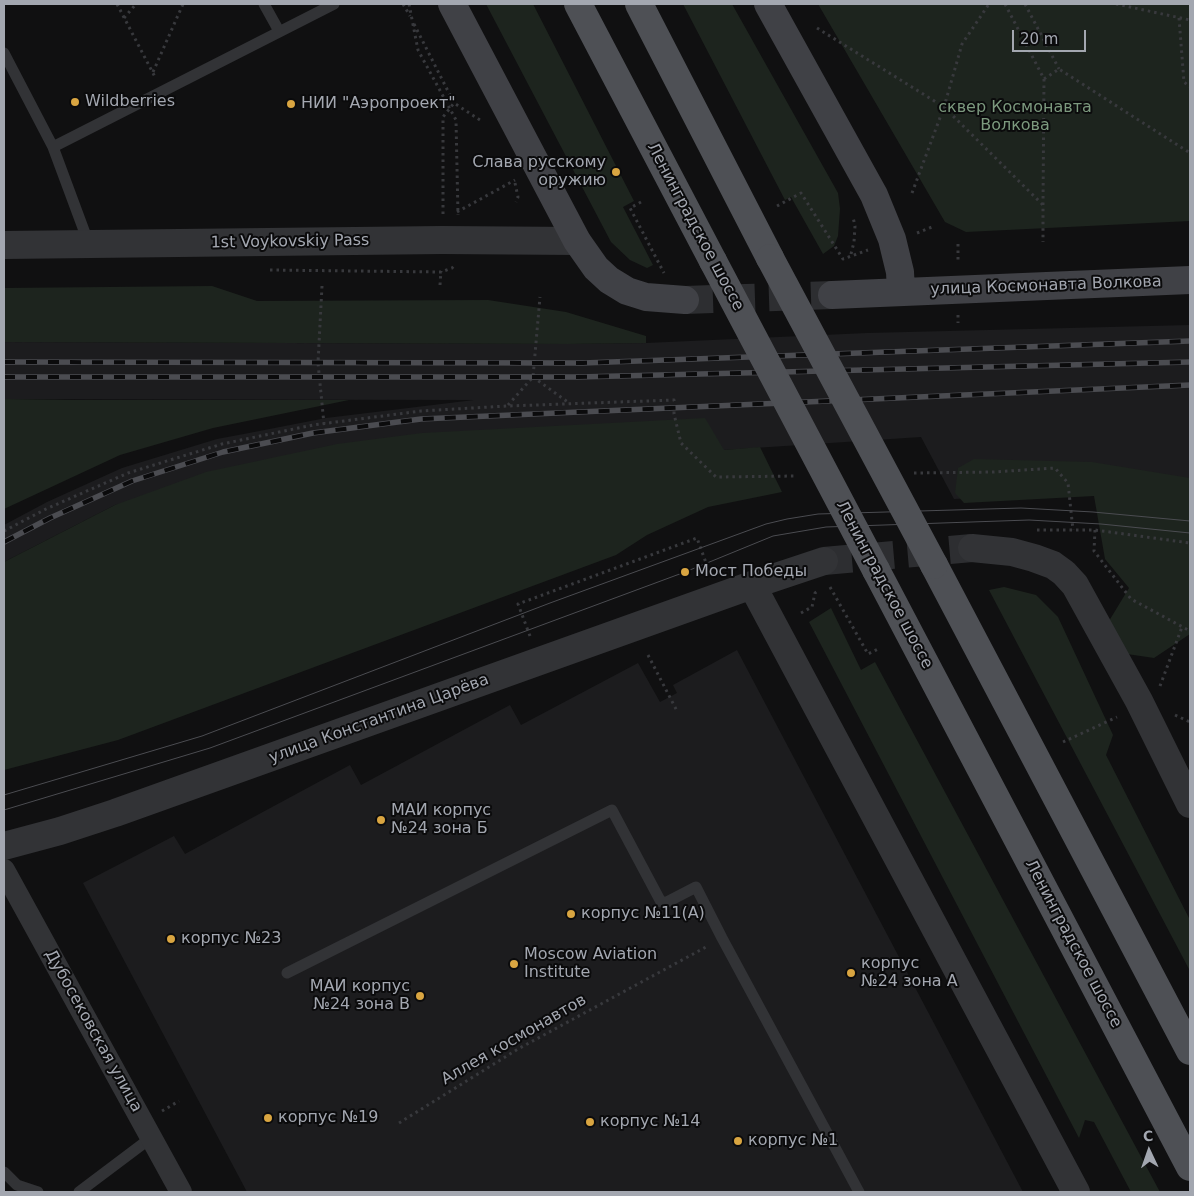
<!DOCTYPE html>
<meta charset="utf-8">
<style>
body{margin:0}
#map{position:relative;width:1194px;height:1196px;overflow:hidden;background:#101011;font-family:"DejaVu Sans",sans-serif}
canvas{display:block}
.frame{position:absolute;inset:0;border:5px solid #a3a7b0;pointer-events:none}
.north{position:absolute;left:1124px;top:1126px;width:50px;height:50px;-webkit-text-stroke:4px #0b0b0c;paint-order:stroke;rotate:357deg;font-size:14px;font-weight:700;line-height:20px;text-align:center;color:#a3a7b0}
.north::after{content:'';display:block;margin:auto;width:18px;height:22px;background:#a3a7b0;clip-path:polygon(50% 0,100% 100%,50% 72%,0 100%)}
.scale{position:absolute;left:1012px;top:30px;width:74px;height:22px;box-sizing:border-box;border:2px solid #a3a7b0;border-top:0;padding-left:6px;font-size:15px;line-height:18px;white-space:nowrap;color:#a3a7b0;-webkit-text-stroke:4px #0b0b0c;paint-order:stroke}
</style>
<div id="map">
<canvas width="1194" height="1196"></canvas>
<div class="frame"></div>
<div class="north">С</div>
<div class="scale">20 m</div>
</div>
<script>
const c = document.querySelector('canvas').getContext('2d');
c.lineJoin = 'round';
function fillPath(path, color) {
  c.fillStyle = color;
  c.fill(path, 'evenodd');
}
function poly(rows) {
  const path = new Path2D();
  for (const r of rows) {
    path.moveTo(r[0], r[1]);
    for (let i = 2; i < r.length; i += 2) path.lineTo(r[i], r[i + 1]);
  }
  return path;
}
function stroke(path, color, width, dash) {
  c.strokeStyle = color;
  c.lineWidth = width;
  c.lineCap = dash ? 'butt' : 'round';
  c.setLineDash(dash || []);
  c.stroke(path);
}
function drawText(font, color, halo, rows, align = 'center') {
  c.font = font + ' "DejaVu Sans",sans-serif';
  c.lineWidth = 4;
  c.setLineDash([]);
  c.textBaseline = 'middle';
  c.strokeStyle = halo;
  c.fillStyle = color;
  for (const [text, x, y, turn = 0] of rows) {
    c.save();
    c.translate(x, y);
    c.rotate((+turn || 0) * Math.PI / 180);
    c.textAlign = isNaN(turn) ? turn : align;
    if (halo) c.strokeText(text, 0, 0);
    c.fillText(text, 0, 0);
    c.restore();
  }
}
fillPath(poly([
 [1190,325,1190,488,954,499,921,437,724,450,115,505,4,562,4,525,47,502,122,468,217,439,249,433,326,418,474,400,4,399,4,342,568,344,646,343,867,333],
 [737,650,1023,1192,247,1192,83,883,174,836,185,854,350,765,361,785,510,705,521,725,638,663,660,702,677,693,673,685]
]), '#1c1c1e');
fillPath(poly([
 [486,4,533,4,634,201,623,207,653,265,647,268,630,260,611,242],
 [683,4,732,4,838,193,840,209,838,236,834,246,823,254,791,197,785,200],
 [818,4,1190,4,1190,221,966,232,945,222],
 [212,286,257,301,488,300,566,312,646,336,646,343,568,344,4,342,4,288],
 [4,399,76,400,349,400,213,428,120,455,4,509],
 [705,418,724,450,760,447,782,492,708,507,647,535,616,555,118,740,4,770,4,562,115,505,206,472,337,444,422,433],
 [974,459,1092,462,1190,478,1190,634,1154,658,1127,654,1109,621,1129,588,1105,559,1094,496,964,503,955,493,958,468],
 [1004,587,1036,595,1058,617,1113,735,1106,755,1190,920,1190,971,989,590],
 [831,608,861,670,875,662,1160,1192,1131,1192,1094,1122,1085,1120,1079,1138,809,622]
]), '#1d241e');
stroke(poly([
 [824,561,972,548]
]), '#2d2e31', 28, [28, 14]);
stroke(poly([
 [685,300,832,295]
]), '#2d2e31', 28, [28, 14]);
stroke(poly([
 [117,4,155,77],
 [403,4,410,16],
 [409,4,418,50,456,120,458,215],
 [1005,4,1044,79,1043,205],
 [1025,4,1059,69],
 [1116,4,1190,20],
 [124,18,136,4],
 [1179,18,1184,82,1190,87],
 [414,24,454,103,483,122],
 [817,28,944,107,1043,205,1043,242],
 [153,72,183,4],
 [1044,79,1059,69,1190,153],
 [515,183,518,197,516,202],
 [912,193,944,107,962,44,989,4],
 [641,202,630,208,664,273],
 [777,206,801,193,843,259,868,250],
 [457,212,515,180],
 [443,214,443,117,454,103],
 [917,233,932,227],
 [958,244,958,263],
 [851,254,854,242,855,226,853,217],
 [270,270,441,272,452,268,454,266],
 [440,285,441,271],
 [322,286,318,363,324,424],
 [958,315,958,323],
 [533,377,569,403],
 [508,405,533,377,540,297],
 [914,473,993,472,1055,468,1068,483,1073,530],
 [1037,530,1095,530,1190,543],
 [1095,530,1094,551,1131,599,1190,631],
 [4,531,46,509,128,473,222,444,313,425,421,411,508,406,674,400,674,414,681,443,716,477,797,476],
 [830,587,868,654,880,648],
 [801,613,812,607,815,593,818,591],
 [530,636,518,604,697,538,710,574],
 [648,655,677,711],
 [1160,686,1182,627],
 [1175,715,1190,722],
 [1063,742,1117,717],
 [162,1111,179,1101],
 [399,1123,518,1049,706,947]
]), '#38393d', 3, [2.5, 4]);
stroke(poly([
 [264,4,279,31],
 [4,53,53,147,89,244],
 [53,147,334,4],
 [287,973,612,810,661,902,667,902,696,887,722,938,859,1192],
 [4,1172,17,1185,38,1192],
 [79,1192,152,1137]
]), '#323336', 11);
stroke(poly([
 [4,870,181,1192]
]), '#323336', 22);
stroke(poly([
 [4,245,442,240,577,241],
 [972,548,1012,552,1034,558,1053,565,1064,573,1075,585,1139,701,1190,804],
 [752,585,1076,1192],
 [4,846,60,831,115,813,752,585,824,561]
]), '#323336', 28);
stroke(poly([
 [452,4,577,241,596,268,609,280,627,291,646,297,685,300],
 [768,4,874,195,892,239,900,272,901,292],
 [832,295,1190,280]
]), '#404146', 28);
stroke(poly([
 [578,4,713,261],
 [639,4,770,258],
 [934,565,1190,1051],
 [876,570,1190,1167]
]), '#4e5055', 28);
stroke(poly([
 [4,795,202,736,550,603,766,524,787,519,818,514,1021,508,1093,512,1190,521],
 [4,810,210,748,685,572,773,536,826,527,1029,520,1101,524,1190,533]
]), '#4b4c51', 1);
const rail = poly([
 [4,362,583,363,1190,341],
 [4,377,578,377,1190,362],
 [4,542,50,518,132,481,223,452,313,433,421,419,1190,385]
]);
stroke(rail, '#4b4c51', 5.5);
stroke(rail, '#0b0b0c', 4, [11]);
stroke(poly([
 [770,258,934,565],
 [713,261,876,570]
]), '#4e5055', 28);
for (const [x, y, r, color] of [
 [75,102,5,"#d9a541"],
 [291,104,5,"#d9a541"],
 [616,172,5,"#d9a541"],
 [685,572,5,"#d9a541"],
 [381,820,5,"#d9a541"],
 [571,914,5,"#d9a541"],
 [171,939,5,"#d9a541"],
 [514,964,5,"#d9a541"],
 [851,973,5,"#d9a541"],
 [420,996,5,"#d9a541"],
 [268,1118,5,"#d9a541"],
 [590,1122,5,"#d9a541"],
 [738,1141,5,"#d9a541"]
]) {
  const dot = new Path2D();
  dot.arc(x, y, r, 0, 2 * Math.PI);
  c.fillStyle = color;
  c.fill(dot);
  stroke(dot, '#0b0b0c', 2);
}
drawText('16px', '#a3a7b0', '#0b0b0c', [
 ["Wildberries",85,102],
 ["НИИ \"Аэропроект\"",301,104],
 ["Слава русскому",606,163,"right"],
 ["оружию",606,181,"right"],
 ["Мост Победы",695,572],
 ["МАИ корпус",391,811],
 ["№24 зона Б",391,829],
 ["корпус №11(А)",581,914],
 ["корпус №23",181,939],
 ["Moscow Aviation",524,955],
 ["Institute",524,973],
 ["корпус",861,964],
 ["№24 зона А",861,982],
 ["МАИ корпус",410,987,"right"],
 ["№24 зона В",410,1005,"right"],
 ["корпус №19",278,1118],
 ["корпус №14",600,1122],
 ["корпус №1",748,1141]
], 'left');
drawText('16px', '#7c997e', '#0b0b0c', [
 ["сквер Космонавта",1015,108],
 ["Волкова",1015,126]
]);
drawText('16px', '#a3a7b0', '#0b0b0c', [
 ["Ленинградское шоссе",695,227,62],
 ["1st Voykovskiy Pass",290,242,-1],
 ["улица Космонавта Волкова",1046,286,-2],
 ["Ленинградское шоссе",884,585,62],
 ["улица Константина Царёва",379,719,-20],
 ["Ленинградское шоссе",1073,944,62],
 ["Дубосековская улица",93,1031,61],
 ["Аллея космонавтов",514,1040,-30]
]);
</script>
